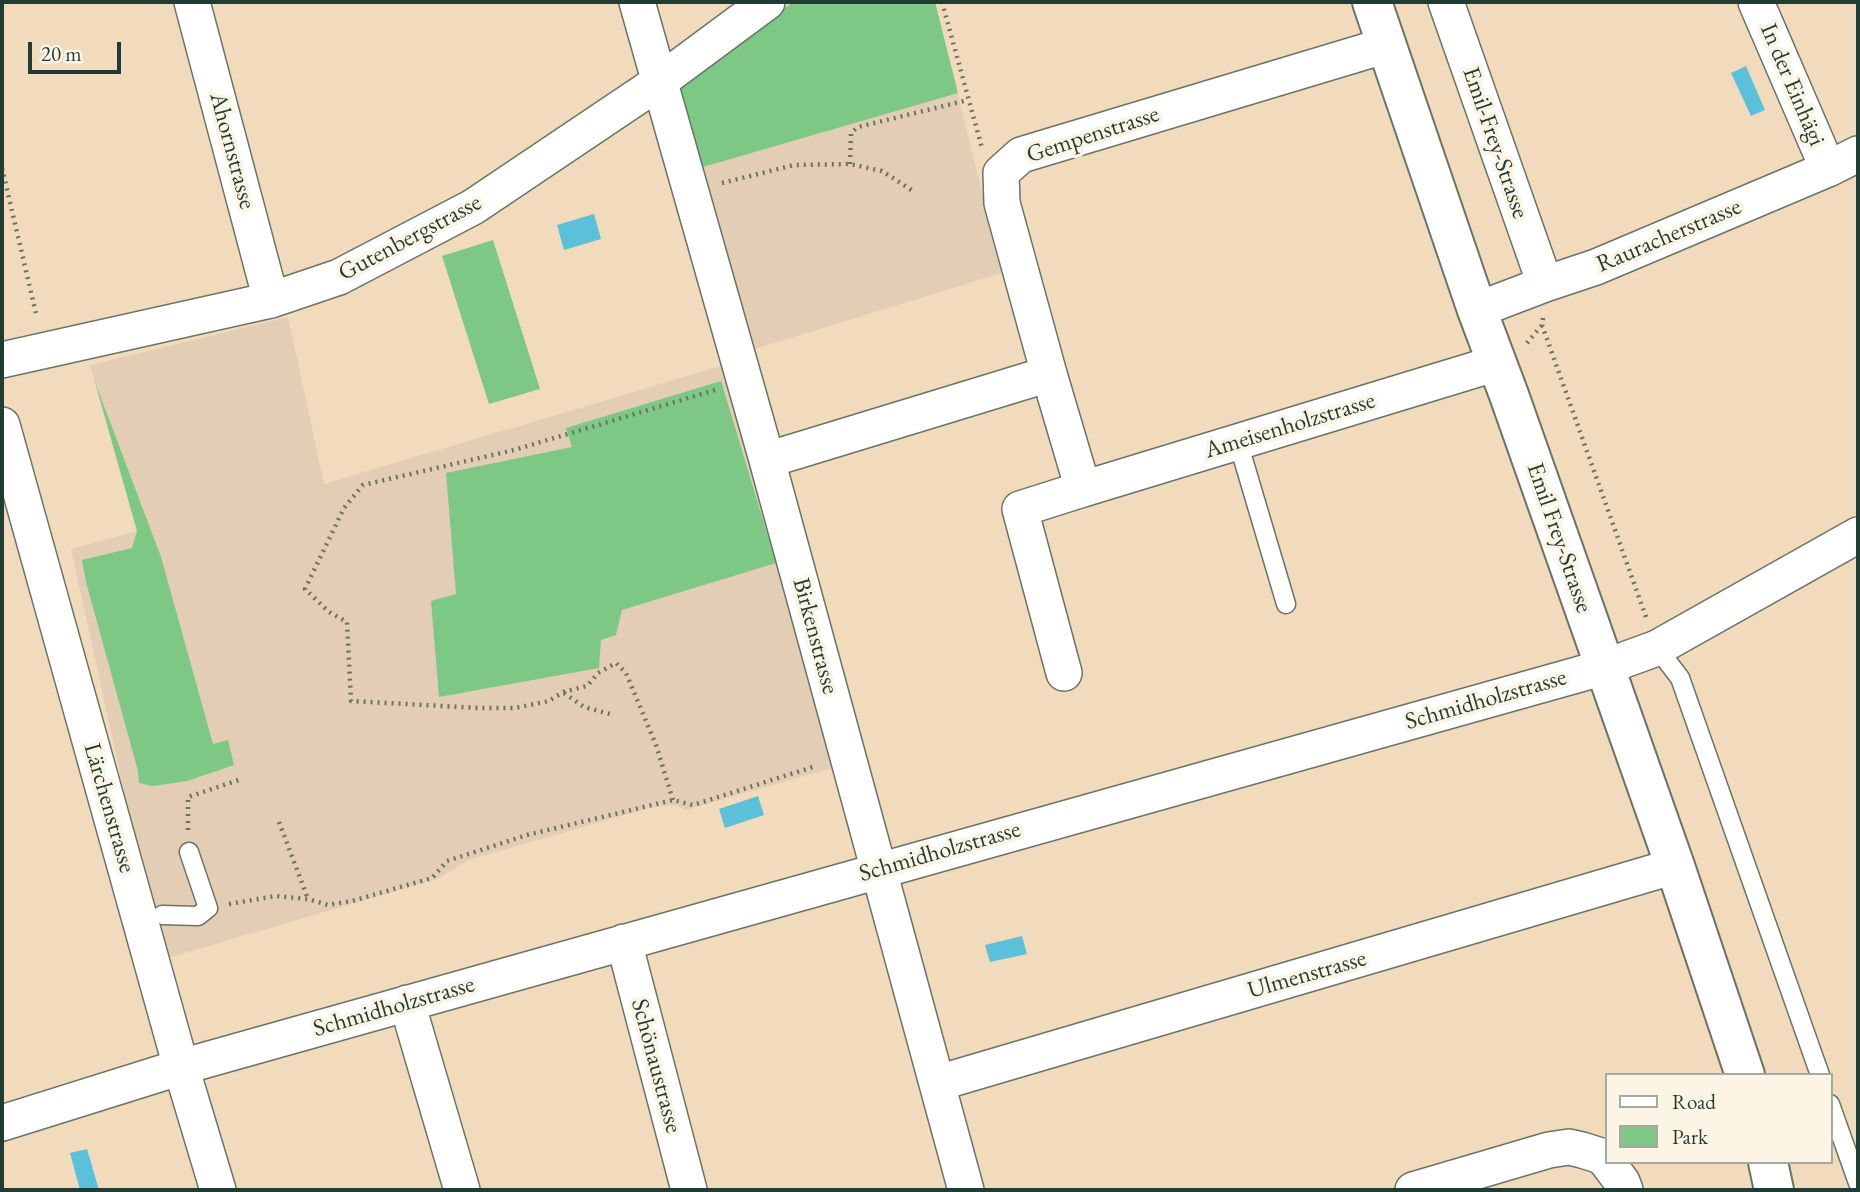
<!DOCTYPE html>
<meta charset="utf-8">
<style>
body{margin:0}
#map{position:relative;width:1860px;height:1192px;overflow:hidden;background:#f2dbbc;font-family:"EB Garamond",serif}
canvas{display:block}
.frame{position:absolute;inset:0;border:4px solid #1f3d34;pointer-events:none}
.legend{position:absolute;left:1605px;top:1073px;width:228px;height:91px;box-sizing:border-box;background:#fcf5e5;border:2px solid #a4ab9e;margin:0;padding:9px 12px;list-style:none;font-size:21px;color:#1f3d34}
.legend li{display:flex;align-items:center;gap:14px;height:35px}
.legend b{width:35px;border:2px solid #a4ab9e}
.scale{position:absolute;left:28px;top:42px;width:93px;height:32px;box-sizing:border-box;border:4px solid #1f3d34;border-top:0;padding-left:9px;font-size:21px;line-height:24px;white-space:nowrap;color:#1f3d34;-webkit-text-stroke:5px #fcf5e5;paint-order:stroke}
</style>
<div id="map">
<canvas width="1860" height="1192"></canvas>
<div class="frame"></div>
<ul class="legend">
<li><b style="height:9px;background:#fff"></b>Road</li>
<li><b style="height:19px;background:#7ec885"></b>Park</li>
</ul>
<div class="scale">20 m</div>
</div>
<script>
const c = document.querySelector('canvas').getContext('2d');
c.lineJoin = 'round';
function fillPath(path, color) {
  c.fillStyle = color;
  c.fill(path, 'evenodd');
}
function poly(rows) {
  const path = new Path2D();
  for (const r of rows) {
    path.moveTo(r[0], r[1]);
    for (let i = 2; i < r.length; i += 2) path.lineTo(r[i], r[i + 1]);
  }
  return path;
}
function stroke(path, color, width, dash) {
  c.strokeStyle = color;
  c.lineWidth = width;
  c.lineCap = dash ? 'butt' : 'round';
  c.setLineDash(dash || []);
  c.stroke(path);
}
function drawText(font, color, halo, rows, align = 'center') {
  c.font = font + ' "EB Garamond",serif';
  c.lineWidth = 7;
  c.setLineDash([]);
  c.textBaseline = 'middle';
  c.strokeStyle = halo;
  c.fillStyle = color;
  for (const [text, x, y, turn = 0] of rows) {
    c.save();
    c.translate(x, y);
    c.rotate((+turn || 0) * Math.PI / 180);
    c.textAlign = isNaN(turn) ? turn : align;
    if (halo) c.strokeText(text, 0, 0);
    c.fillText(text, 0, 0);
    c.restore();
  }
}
fillPath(poly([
 [793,2,935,2,1002,273,755,349,679,84],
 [288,317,324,484,731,363,839,766,686,810,673,805,649,808,524,844,469,860,437,879,161,960,71,549,137,531,90,365]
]), '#e3cdb4');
fillPath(poly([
 [793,2,935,2,958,93,703,167,679,84],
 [493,240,540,389,489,404,442,256],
 [721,381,776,563,622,610,616,635,601,640,599,668,439,697,431,601,456,594,446,473,572,447,566,428],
 [95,382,161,557,213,744,228,740,234,765,187,781,153,786,139,783,138,771,86,582,82,560,132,548,137,531]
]), '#7ec885');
fillPath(poly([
 [1746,66,1765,110,1751,116,1731,73],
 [594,214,601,239,564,250,557,225],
 [758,796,764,815,725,828,719,809],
 [1022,936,1027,954,990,962,985,945],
 [87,1149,99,1190,80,1190,70,1153]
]), '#5bc0d9');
const lane = poly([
 [1238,442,1286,604],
 [1657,648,1680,678,1820,1075],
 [162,915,198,916,208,908,189,852],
 [1830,1104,1858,1183]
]);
const street = poly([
 [192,2,271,300],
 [637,2,767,460,966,1190],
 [1446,2,1545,284],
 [1756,2,1828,169],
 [1477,310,1545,284,1596,267,1828,169,1858,154],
 [2,360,271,300,339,277,473,207,659,82,767,2],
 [1049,374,1002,203,1001,173,1021,155,1387,45],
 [2,425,181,1067,218,1190],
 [767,460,1049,374,1083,489,1497,363],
 [1064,673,1020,509,1083,489],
 [624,942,689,1190],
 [407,1003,462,1190],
 [938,1083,1675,866],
 [2,1123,181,1067,1605,667,1657,648,1858,535],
 [1607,1162,1622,1182,1625,1190],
 [1413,1190,1549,1150,1569,1147,1582,1150,1601,1156,1606,1161]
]);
const secondary = poly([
 [1372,2,1477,310,1509,395,1675,866,1745,1075],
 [1768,1162,1774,1190]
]);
stroke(lane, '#697464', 21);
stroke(street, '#697464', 38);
stroke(secondary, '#697464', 42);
stroke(poly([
 [942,2,982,148],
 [850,164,851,133,858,127,968,100],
 [2,168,37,318],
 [722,183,794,165,850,164,882,171,913,191],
 [1543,318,1542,325,1646,617],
 [1527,343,1542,325],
 [564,693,584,707,610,714],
 [673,800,656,745,626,673,616,663,598,673,587,686,563,692,549,701,515,708,479,708,351,701,347,622,329,612,305,589,344,508,363,485,514,450,715,390],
 [279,822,308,899],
 [188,830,188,797,239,780],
 [229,904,276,896,308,899,328,905,352,901,432,878,447,861,527,835,673,800,693,805,816,766]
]), '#697464', 4.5, [2, 5]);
stroke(lane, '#fff', 18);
stroke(street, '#fff', 35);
stroke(secondary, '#fff', 38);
drawText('24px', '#1f3d34', '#fcf5e5', [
 ["In der Einhägi",1792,85,67],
 ["Gempenstrasse",1093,135,-18],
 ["Emil-Frey-Strasse",1495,143,71],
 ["Ahornstrasse",232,151,75],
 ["Rauracherstrasse",1669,236,-23],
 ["Gutenbergstrasse",410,238,-28],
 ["Ameisenholzstrasse",1290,426,-17],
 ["Emil Frey-Strasse",1559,538,71],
 ["Birkenstrasse",815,636,75],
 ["Schmidholzstrasse",1486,700,-16],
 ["Lärchenstrasse",109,808,74],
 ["Schmidholzstrasse",940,852,-16],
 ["Ulmenstrasse",1307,975,-16],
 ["Schmidholzstrasse",394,1007,-16],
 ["Schönaustrasse",656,1066,75]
]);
</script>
